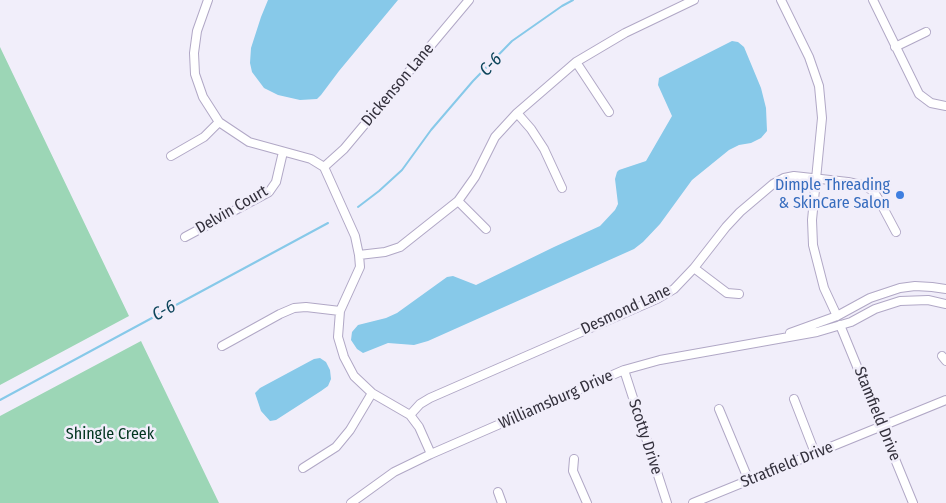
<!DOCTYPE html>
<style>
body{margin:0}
canvas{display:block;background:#f1eefa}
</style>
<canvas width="946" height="503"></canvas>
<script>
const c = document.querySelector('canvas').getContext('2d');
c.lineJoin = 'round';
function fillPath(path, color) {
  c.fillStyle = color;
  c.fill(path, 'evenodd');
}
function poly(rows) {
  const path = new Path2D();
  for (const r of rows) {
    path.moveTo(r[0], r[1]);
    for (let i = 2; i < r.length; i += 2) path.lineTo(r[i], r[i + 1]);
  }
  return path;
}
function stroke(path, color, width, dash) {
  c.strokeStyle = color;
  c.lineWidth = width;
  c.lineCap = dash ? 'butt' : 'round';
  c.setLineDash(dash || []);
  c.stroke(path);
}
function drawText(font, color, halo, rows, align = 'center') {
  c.font = font + ' "Fira Sans Condensed",sans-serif';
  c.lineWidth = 5;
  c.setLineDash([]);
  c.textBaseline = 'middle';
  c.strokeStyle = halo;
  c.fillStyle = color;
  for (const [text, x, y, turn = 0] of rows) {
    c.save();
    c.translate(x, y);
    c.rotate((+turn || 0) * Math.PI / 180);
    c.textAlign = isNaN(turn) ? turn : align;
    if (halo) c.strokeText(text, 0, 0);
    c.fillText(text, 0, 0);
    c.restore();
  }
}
fillPath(poly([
 [0,47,129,316,0,385],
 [141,341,219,503,0,503,0,416]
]), '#9cd6b6');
fillPath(poly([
 [268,0,398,0,339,71,321,95,317,99,300,100,278,95,264,88,252,72,250,63,251,48,261,17],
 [732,41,738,42,744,47,761,88,766,108,767,131,761,138,751,143,739,145,729,150,692,180,660,224,643,242,634,249,428,341,414,345,388,343,363,353,357,349,351,340,352,332,358,325,386,318,397,313,447,277,453,276,476,285,554,247,600,226,615,210,618,204,615,179,617,172,619,170,646,161,672,116,658,85,659,78],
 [320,358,326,362,330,370,331,379,328,386,321,391,276,420,270,421,261,411,255,393,260,388,314,359]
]), '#87c9e9');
stroke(poly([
 [358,207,379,191,402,170,431,130,473,81,512,41,562,6,573,0],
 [0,400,328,223]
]), '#87c9e9', 2);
const minor = poly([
 [208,0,197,31,194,53,195,74,203,97,219,122,249,142,311,159,324,167,355,236,359,255,360,267,340,311,338,337,344,357,354,376,372,393,410,415,419,427,431,454],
 [781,0,809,57,819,86,822,118,812,220,813,245,824,288,837,316],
 [873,0,919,94,931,103,946,106],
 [895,47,926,32],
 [576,62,609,112],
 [517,113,531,129,544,149,562,188],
 [171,156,204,137,219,122],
 [324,167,344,149,469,0],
 [458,201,486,229],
 [185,237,269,192,276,182,283,152],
 [359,255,385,252,400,247,458,201,475,177,495,137,517,113,576,62,625,33,694,0],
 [694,268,727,293,739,294],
 [840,325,913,503],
 [790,333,837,316,870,298,900,288,915,286,932,287,946,289],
 [222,346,280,314,294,308,306,307,340,311],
 [942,356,946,361],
 [624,370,667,503],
 [794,399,815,453],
 [719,409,749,481],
 [410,415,420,404,430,398,657,299,674,289,694,268,726,227,740,212,773,184,784,178,794,176,848,182,866,186,874,192,879,200,896,232],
 [574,459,573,471,587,503],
 [303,468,336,447,350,430,372,393],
 [498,492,502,503],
 [351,503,394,472,431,454,624,370,660,360,817,332,851,322,875,309,900,301,928,300,946,304],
 [693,503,946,400]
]);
stroke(minor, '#b1a8c6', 10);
stroke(minor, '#fff', 8);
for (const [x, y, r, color] of [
 [900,195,5,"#3f7fe0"]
]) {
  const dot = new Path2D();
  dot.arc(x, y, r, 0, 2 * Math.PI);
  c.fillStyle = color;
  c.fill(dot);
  stroke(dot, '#f1eefa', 2);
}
drawText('16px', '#33303c', '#f1eefa', [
 ["Dickenson Lane",398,85,-50],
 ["Delvin Court",232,210,-30],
 ["Desmond Lane",626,310,-25],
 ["Williamsburg Drive",556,400,-24],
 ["Stamfield Drive",877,414,68],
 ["Scotty Drive",645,437,72],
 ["Stratfield Drive",787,465,-22]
]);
drawText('16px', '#366cbe', '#f1eefa', [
 ["Dimple Threading",890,186],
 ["& SkinCare Salon",890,204]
], 'right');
drawText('16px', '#00341e', '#f1eefa', [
 ["Shingle Creek",110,435]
]);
drawText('italic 18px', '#0d455b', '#f1eefa', [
 ["C-6",491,65,-47],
 ["C-6",164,311,-28]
]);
</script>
